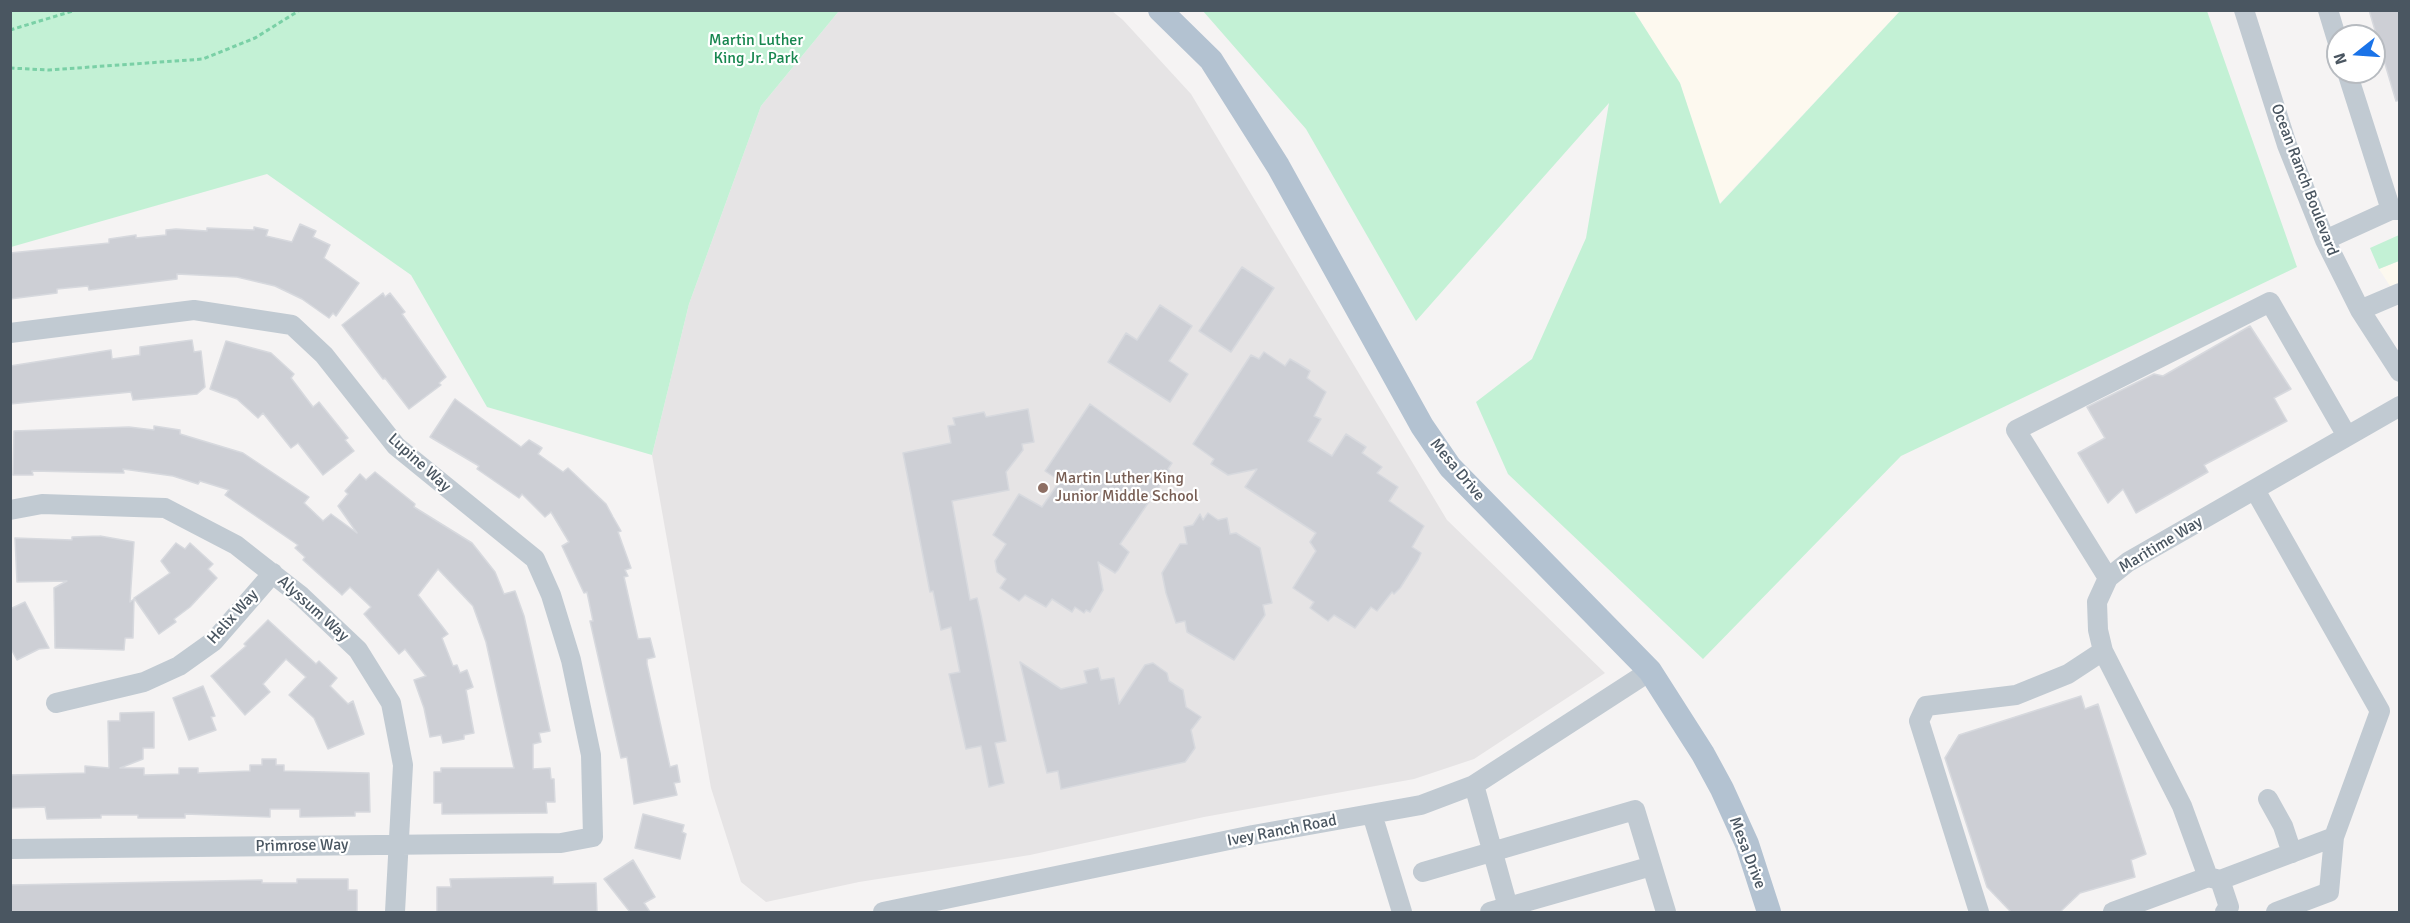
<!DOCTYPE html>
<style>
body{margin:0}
#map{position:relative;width:2410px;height:923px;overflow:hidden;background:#f5f3f3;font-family:Signika,sans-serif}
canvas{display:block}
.frame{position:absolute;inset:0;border:12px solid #4a5661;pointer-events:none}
.north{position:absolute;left:2326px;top:24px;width:60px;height:60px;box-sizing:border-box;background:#fff;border:2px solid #b7bbc0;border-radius:50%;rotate:253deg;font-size:16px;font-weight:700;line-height:24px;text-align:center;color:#4a5661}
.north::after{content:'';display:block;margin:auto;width:21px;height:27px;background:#1a73e8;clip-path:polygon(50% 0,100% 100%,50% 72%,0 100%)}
</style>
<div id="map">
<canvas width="2410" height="923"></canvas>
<div class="frame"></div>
<div class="north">N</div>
</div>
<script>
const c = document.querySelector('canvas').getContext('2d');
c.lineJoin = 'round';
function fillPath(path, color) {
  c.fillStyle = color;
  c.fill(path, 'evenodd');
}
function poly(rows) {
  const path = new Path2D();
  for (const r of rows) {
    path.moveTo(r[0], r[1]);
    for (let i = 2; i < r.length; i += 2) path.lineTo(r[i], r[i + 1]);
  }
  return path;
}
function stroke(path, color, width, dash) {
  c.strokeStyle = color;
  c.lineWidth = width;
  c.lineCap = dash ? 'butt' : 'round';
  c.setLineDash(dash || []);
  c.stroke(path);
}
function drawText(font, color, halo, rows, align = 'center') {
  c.font = font + ' Signika,sans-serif';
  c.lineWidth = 4.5;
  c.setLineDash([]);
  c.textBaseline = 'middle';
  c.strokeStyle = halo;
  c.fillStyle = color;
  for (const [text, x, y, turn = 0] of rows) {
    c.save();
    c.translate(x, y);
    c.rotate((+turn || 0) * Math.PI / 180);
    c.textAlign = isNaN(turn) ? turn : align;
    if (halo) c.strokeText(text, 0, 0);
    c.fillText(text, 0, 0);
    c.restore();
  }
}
fillPath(poly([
 [1634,11,1900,11,1719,204,1680,83],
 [2399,261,2399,300,2379,269]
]), '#fdf9ef');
fillPath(poly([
 [839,11,1112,11,1123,20,1191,94,1447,520,1605,673,1474,759,1414,779,1204,817,1030,855,859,882,766,902,741,882,711,788,652,455,689,304,761,106]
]), '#e6e4e5');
fillPath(poly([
 [11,10,839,10,839,11,761,106,689,304,652,455,487,407,411,275,267,174,11,247],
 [1203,11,1634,11,1680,83,1720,204,1900,11,2207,11,2297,267,1901,456,1703,659,1508,474,1476,402,1532,359,1586,238,1609,103,1416,321,1306,129],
 [2399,235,2399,261,2379,269,2370,248]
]), '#c3f1d5');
const building = poly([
 [2369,10,2400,10,2400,100,2396,101,2369,10],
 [300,224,316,231,313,237,330,245,324,258,359,283,336,316,333,313,329,318,302,299,275,286,237,277,177,274,177,279,89,290,88,286,57,289,57,293,10,299,10,253,109,243,109,239,136,235,136,238,166,235,166,230,176,229,207,231,207,228,254,230,254,227,268,230,266,236,292,242,300,224],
 [1242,267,1274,288,1231,352,1199,331,1242,267],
 [383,293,385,297,390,293,405,312,402,314,446,377,439,383,441,385,409,409,385,378,383,379,342,325,383,293],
 [1160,305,1192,326,1169,361,1188,374,1170,402,1108,362,1126,333,1137,340,1160,305],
 [2250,326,2291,389,2274,398,2287,421,2204,465,2208,472,2136,513,2123,489,2108,503,2078,453,2105,438,2087,407,2154,374,2163,376,2250,326],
 [192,340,194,352,201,351,205,387,197,394,133,400,131,392,10,404,10,366,111,350,112,359,140,355,140,347,192,340],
 [226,341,271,353,294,374,291,378,313,407,319,402,348,438,345,440,354,451,323,475,298,443,291,448,263,413,258,418,237,399,210,389,226,341],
 [1264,352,1285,366,1290,359,1297,363,1310,371,1307,378,1326,392,1314,416,1321,419,1308,441,1332,456,1346,434,1366,447,1362,453,1382,467,1377,473,1398,487,1389,501,1424,526,1412,547,1421,553,1418,560,1400,588,1394,594,1392,592,1377,611,1371,607,1355,628,1334,615,1328,621,1310,608,1314,602,1293,588,1316,551,1310,542,1316,533,1245,487,1257,469,1228,475,1211,464,1214,459,1193,444,1251,355,1259,359,1264,352],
 [455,399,521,447,529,440,542,448,538,454,563,472,568,468,606,504,613,517,621,531,618,532,631,568,625,570,628,576,624,577,638,639,650,638,655,657,647,659,647,664,670,767,677,765,680,782,674,783,677,795,634,804,627,757,621,758,590,621,593,621,587,592,584,593,562,546,569,542,551,512,545,517,522,494,519,498,477,469,479,466,430,437,455,399],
 [1090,404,1172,463,1168,469,1170,471,1120,544,1129,552,1118,570,1115,573,1098,562,1103,590,1090,612,1086,610,1084,613,1075,607,1072,612,1052,599,1046,607,1025,595,1019,601,1000,588,1006,579,997,572,995,561,1006,544,993,535,1019,494,1042,507,1060,481,1045,471,1090,404],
 [1028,409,1034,442,1022,444,1023,450,1006,472,1009,490,952,501,970,600,977,598,981,615,1006,741,995,743,1004,783,989,787,981,746,966,749,949,674,960,672,951,627,941,630,933,591,930,592,903,453,951,443,948,426,955,425,953,418,984,412,986,417,1028,409],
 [154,426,180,430,180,434,243,453,309,497,304,503,323,521,331,514,357,533,338,506,348,494,345,491,360,474,366,480,375,472,415,504,414,507,472,543,495,572,504,594,515,591,524,616,550,731,539,733,541,742,533,744,533,769,550,768,551,779,554,779,555,802,546,802,547,813,442,814,442,803,434,803,434,772,441,772,441,768,514,768,486,642,473,606,438,569,418,595,448,634,442,638,453,666,457,665,460,673,467,670,473,687,466,690,474,733,464,735,464,739,443,743,441,735,430,737,424,708,414,680,426,676,405,649,399,654,364,614,371,607,350,587,342,595,303,560,305,557,295,548,298,545,225,495,229,490,200,481,198,484,173,476,123,469,124,473,32,471,33,475,13,475,14,431,129,427,154,430,154,426],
 [1208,513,1218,520,1227,518,1230,534,1236,533,1260,548,1272,603,1263,605,1265,615,1234,660,1187,632,1185,621,1176,623,1166,593,1162,573,1180,544,1187,544,1184,527,1193,525,1200,514,1203,520,1208,513],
 [100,536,134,542,130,602,134,599,133,638,125,638,124,650,55,648,54,588,67,581,17,582,15,538,72,540,72,537,100,536],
 [176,543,185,549,190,543,213,564,208,569,217,578,190,607,174,619,176,622,159,634,134,598,170,573,161,561,176,543],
 [25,602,49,648,39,649,17,660,10,647,10,609,25,602],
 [268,620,316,664,319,661,337,678,330,686,348,704,353,701,364,734,328,749,314,718,289,695,306,677,286,659,263,684,270,692,245,715,211,676,246,646,244,644,268,620],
 [1020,662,1061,689,1087,683,1084,671,1098,668,1101,680,1114,678,1119,704,1145,665,1153,663,1167,673,1169,681,1183,690,1186,707,1201,717,1191,730,1195,748,1185,762,1061,789,1058,771,1047,773,1020,662],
 [203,686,215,716,211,717,216,730,189,740,173,698,203,686],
 [2081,696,2085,709,2098,704,2146,854,2131,860,2135,877,2080,893,2060,912,2011,912,1987,887,1945,758,1959,735,2081,696],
 [154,712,154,748,143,748,143,759,120,768,144,768,144,775,179,774,179,768,198,768,198,773,250,771,250,765,262,765,262,759,276,759,276,765,284,765,284,771,369,773,370,812,355,812,355,816,300,817,300,809,270,809,270,817,185,814,185,818,138,818,138,815,101,815,101,818,47,819,45,807,10,808,10,775,85,773,85,766,109,768,108,721,120,721,120,713,154,712],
 [643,814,684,825,682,832,686,834,680,859,635,848,643,814],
 [633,860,655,897,644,903,650,912,630,912,604,879,633,860],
 [553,877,553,884,596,883,597,912,437,912,437,887,451,887,450,879,553,877],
 [297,879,348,879,348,890,357,890,357,912,10,912,10,885,262,880,262,883,297,883,297,879]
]);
fillPath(building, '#cdcfd5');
stroke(building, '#d7d9de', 1.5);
stroke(poly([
 [10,30,76,10],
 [10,68,49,70,203,59,255,38,300,10]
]), '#7ad0a6', 3, [4.5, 3]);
stroke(poly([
 [2244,10,2287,145,2325,240,2360,310,2400,372],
 [2328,10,2338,43],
 [2347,72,2391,210],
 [2325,240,2391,210,2400,210],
 [2360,310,2400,293],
 [10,333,194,310,292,325,324,355,396,446,535,559,551,595,571,660,591,755,593,837,561,843,10,849],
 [10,510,42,504,165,508,236,545,255,560,301,596,358,650,391,703,403,765,395,912],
 [2108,578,2016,430,2270,302,2347,436],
 [56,703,144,682,179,666,214,641,273,573],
 [1474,785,1508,907,1490,912],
 [2268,799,2283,826,2292,853],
 [1372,814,1402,912],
 [1423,872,1635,810,1666,912],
 [2208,877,2220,880,2229,907,2225,912],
 [2220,880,2334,837,2380,711,2255,490],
 [1508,907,1652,866],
 [883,912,1253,835,1421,805,1474,785,1650,671],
 [1979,912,1919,721,1926,706,2016,695,2068,674,2103,651],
 [2113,912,2208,877,2182,806,2103,651,2098,630,2097,602,2108,578,2128,562,2400,406],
 [2276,912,2329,892,2334,837]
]), '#c1cad2', 20);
stroke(poly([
 [1160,10,1211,60,1278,166,1422,426,1450,467,1650,671,1703,754,1722,789,1747,844,1769,912]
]), '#b3c2d1', 24);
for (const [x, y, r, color] of [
 [1043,488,6,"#8d6e63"]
]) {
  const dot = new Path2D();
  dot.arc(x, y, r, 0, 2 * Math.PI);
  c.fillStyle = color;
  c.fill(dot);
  stroke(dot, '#fff', 2);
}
drawText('16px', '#17864f', '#fff', [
 ["Martin Luther",756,41],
 ["King Jr. Park",756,59]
]);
drawText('16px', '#4a5661', '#fff', [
 ["Ocean Ranch Boulevard",2304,180,69],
 ["Lupine Way",419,463,42],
 ["Mesa Drive",1457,470,50],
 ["Maritime Way",2161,545,-31],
 ["Alyssum Way",313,609,42],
 ["Helix Way",233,617,-48],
 ["Ivey Ranch Road",1282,831,-11],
 ["Primrose Way",302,846,-1],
 ["Mesa Drive",1747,853,69]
]);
drawText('16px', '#785e54', '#fff', [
 ["Martin Luther King",1055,479],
 ["Junior Middle School",1055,497]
], 'left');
</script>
